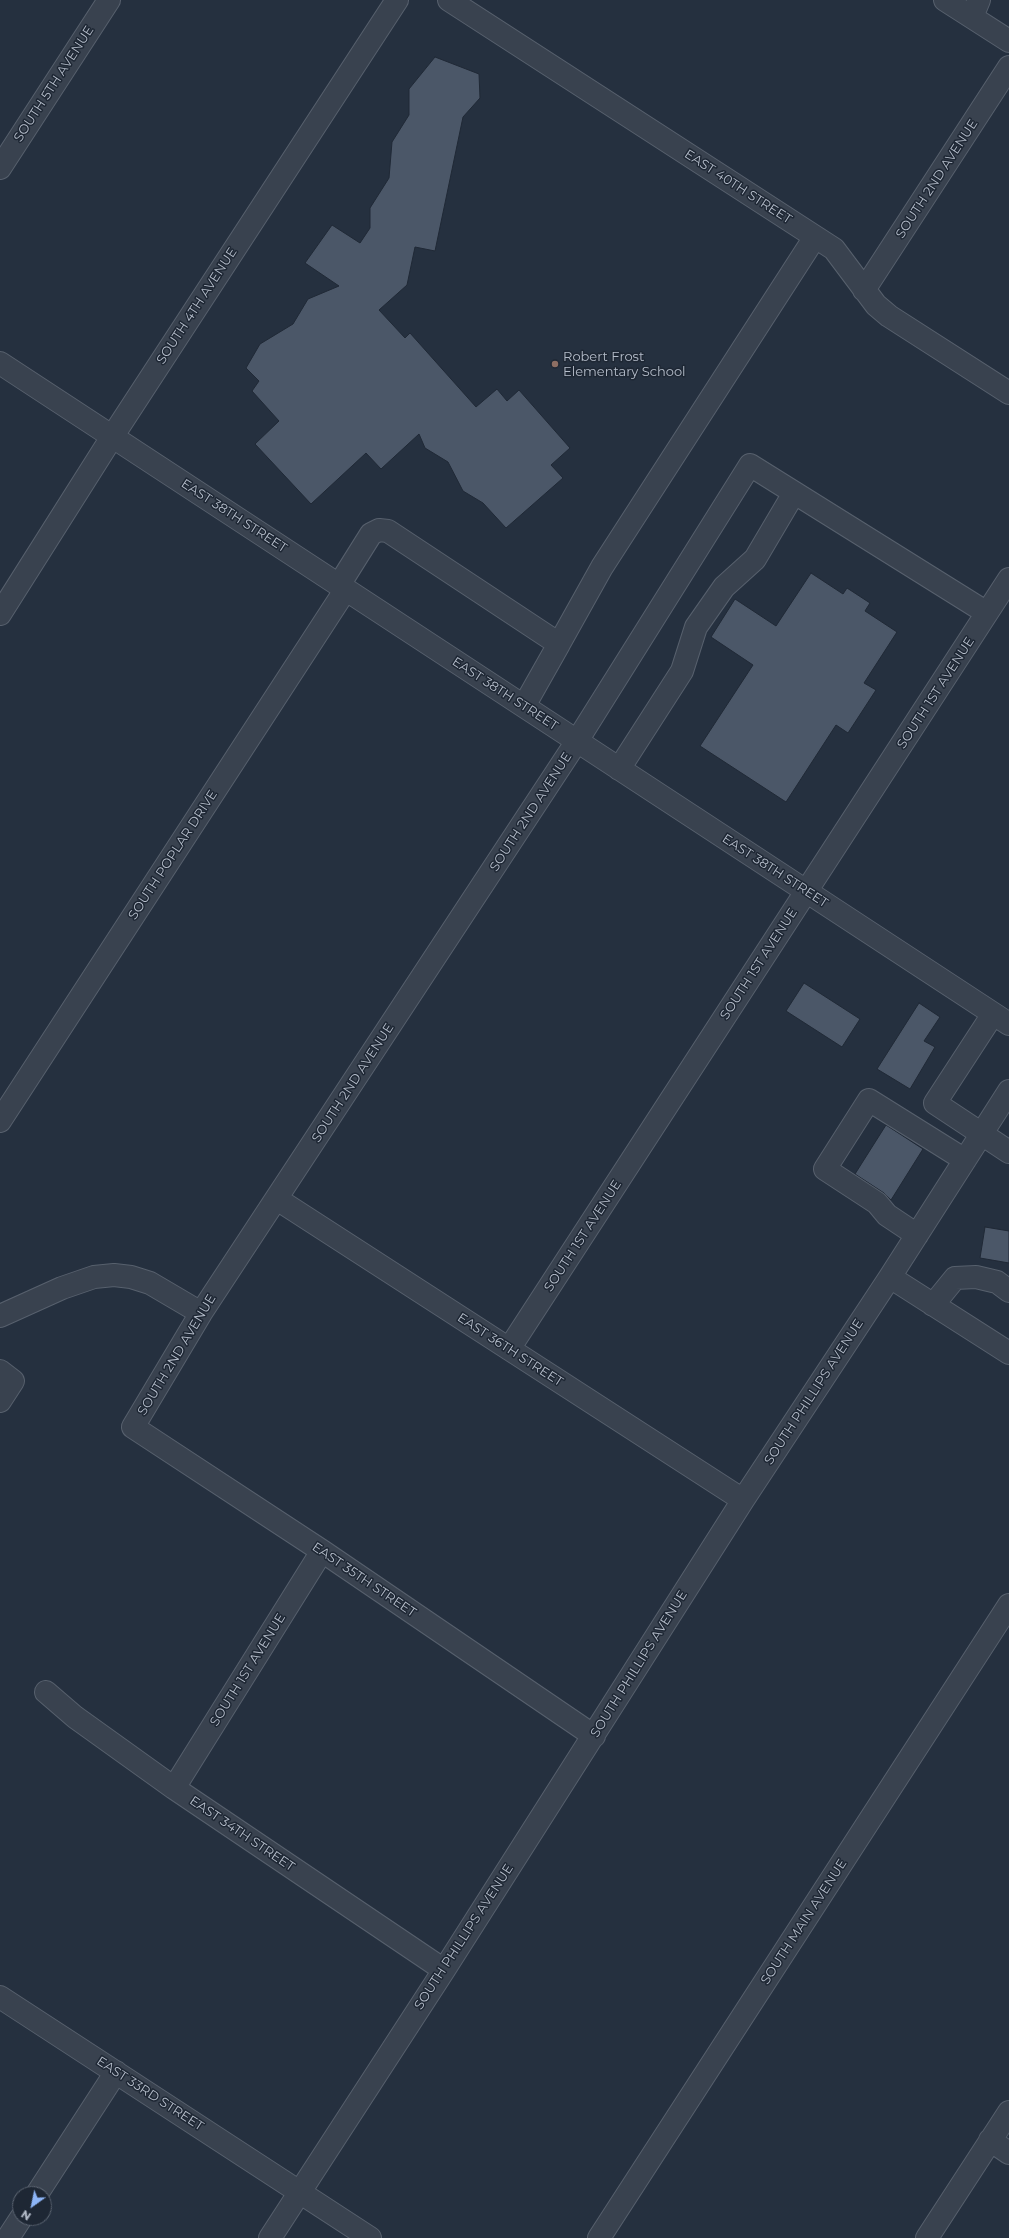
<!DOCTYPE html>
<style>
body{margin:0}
#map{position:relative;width:1009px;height:2238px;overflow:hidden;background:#25303f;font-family:Montserrat,sans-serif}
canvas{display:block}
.north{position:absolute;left:12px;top:2186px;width:40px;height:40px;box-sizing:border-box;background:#1e2734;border:1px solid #5a6370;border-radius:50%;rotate:213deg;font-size:11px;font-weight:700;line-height:16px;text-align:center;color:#b5bdca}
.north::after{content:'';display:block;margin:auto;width:14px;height:18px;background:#8db5f7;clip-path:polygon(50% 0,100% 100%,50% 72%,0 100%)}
</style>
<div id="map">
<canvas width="1009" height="2238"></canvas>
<div class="north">N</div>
</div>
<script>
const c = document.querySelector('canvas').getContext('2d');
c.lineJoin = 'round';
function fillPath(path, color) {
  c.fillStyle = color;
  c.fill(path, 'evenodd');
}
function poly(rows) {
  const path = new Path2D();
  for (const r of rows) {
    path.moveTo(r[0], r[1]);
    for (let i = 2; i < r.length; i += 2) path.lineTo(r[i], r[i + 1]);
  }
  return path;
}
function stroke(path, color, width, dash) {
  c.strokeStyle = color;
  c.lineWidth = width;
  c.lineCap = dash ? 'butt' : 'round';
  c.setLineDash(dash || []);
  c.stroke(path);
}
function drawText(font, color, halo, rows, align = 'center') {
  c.font = font + ' Montserrat,sans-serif';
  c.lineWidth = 3;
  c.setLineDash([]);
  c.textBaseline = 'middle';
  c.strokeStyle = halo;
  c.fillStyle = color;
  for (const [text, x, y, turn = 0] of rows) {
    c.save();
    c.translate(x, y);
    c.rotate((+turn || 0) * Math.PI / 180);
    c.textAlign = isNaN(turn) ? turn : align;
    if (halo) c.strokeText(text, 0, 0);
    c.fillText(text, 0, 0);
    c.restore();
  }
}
const building = poly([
 [435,57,479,74,480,98,463,117,435,251,415,247,407,285,379,310,405,338,410,333,476,407,497,389,507,401,519,390,570,448,551,465,563,478,506,528,483,503,463,491,448,462,425,448,419,434,381,469,366,453,311,504,255,444,279,421,252,391,259,381,246,368,260,344,293,324,308,299,339,286,305,263,332,225,360,243,370,228,370,208,389,178,392,142,409,115,409,89,435,57],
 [811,573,843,594,847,588,870,603,865,611,897,632,864,683,876,690,848,733,836,725,786,802,700,746,753,665,711,637,735,599,776,626,811,573],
 [804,983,860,1019,842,1047,786,1011,804,983],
 [919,1003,940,1017,924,1041,935,1047,910,1089,877,1069,919,1003],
 [886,1125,923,1149,891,1200,884,1193,855,1174,886,1125],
 [985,1227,1009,1231,1009,1263,980,1258,985,1227]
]);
fillPath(building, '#4b5768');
stroke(building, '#202936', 1);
const minor = poly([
 [449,0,834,249,876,305,889,316,1009,393],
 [945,0,1009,41],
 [972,17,979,0],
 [0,168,109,0],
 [864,290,1009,67],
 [0,363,1009,1024],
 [339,585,371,534,379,530,388,531,559,644,524,706],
 [0,614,112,437,397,0],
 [559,644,602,567,815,237],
 [619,769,682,671,696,627,724,587,755,559,794,493],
 [993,1014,935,1103,1009,1152],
 [0,1121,346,589],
 [277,1199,743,1500],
 [917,1235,887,1215,877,1203,825,1169,869,1100,965,1160],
 [890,1277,1009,1353],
 [933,1305,955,1278,976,1277,997,1282,1009,1291],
 [0,1316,62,1288,94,1277,114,1275,131,1277,150,1283,201,1313],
 [509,1349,1009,579],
 [0,1371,13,1381,0,1401],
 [46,1692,75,1717,174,1788,444,1970],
 [594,1736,322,1551,133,1427,201,1313,577,741,750,465,987,613],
 [174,1788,322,1551],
 [0,1997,370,2238],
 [990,2140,1009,2153],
 [37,2194,116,2072],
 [8,2238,21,2218],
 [270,2238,444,1970,743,1500,890,1277,1009,1091],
 [599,2238,1009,1605],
 [927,2238,1009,2112]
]);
stroke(minor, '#57606d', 24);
stroke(minor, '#39424f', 22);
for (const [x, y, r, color] of [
 [555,364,4,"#8d6e63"]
]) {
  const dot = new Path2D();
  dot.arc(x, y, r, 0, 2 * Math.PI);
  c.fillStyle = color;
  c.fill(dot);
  stroke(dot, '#1e2734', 1.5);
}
drawText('13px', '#b5bdca', '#1e2734', [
 ["SOUTH 5TH AVENUE",54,84,-57],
 ["SOUTH 2ND AVENUE",937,179,-57],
 ["EAST 40TH STREET",738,187,33],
 ["SOUTH 4TH AVENUE",197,306,-57],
 ["EAST 38TH STREET",234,516,33],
 ["SOUTH 1ST AVENUE",936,693,-57],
 ["EAST 38TH STREET",505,694,33],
 ["SOUTH 2ND AVENUE",531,812,-57],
 ["SOUTH POPLAR DRIVE",173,855,-57],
 ["EAST 38TH STREET",775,871,33],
 ["SOUTH 1ST AVENUE",759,964,-57],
 ["SOUTH 2ND AVENUE",353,1083,-57],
 ["SOUTH 1ST AVENUE",583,1236,-57],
 ["EAST 36TH STREET",510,1350,33],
 ["SOUTH 2ND AVENUE",177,1355,-59],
 ["SOUTH PHILLIPS AVENUE",814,1392,-57],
 ["EAST 35TH STREET",364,1580,34],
 ["SOUTH PHILLIPS AVENUE",639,1664,-58],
 ["SOUTH 1ST AVENUE",248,1670,-58],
 ["EAST 34TH STREET",242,1834,34],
 ["SOUTH MAIN AVENUE",804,1922,-57],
 ["SOUTH PHILLIPS AVENUE",464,1937,-57],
 ["EAST 33RD STREET",150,2094,33]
]);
drawText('13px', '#b5bdca', '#1e2734', [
 ["Robert Frost",563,357],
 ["Elementary School",563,372]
], 'left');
</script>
